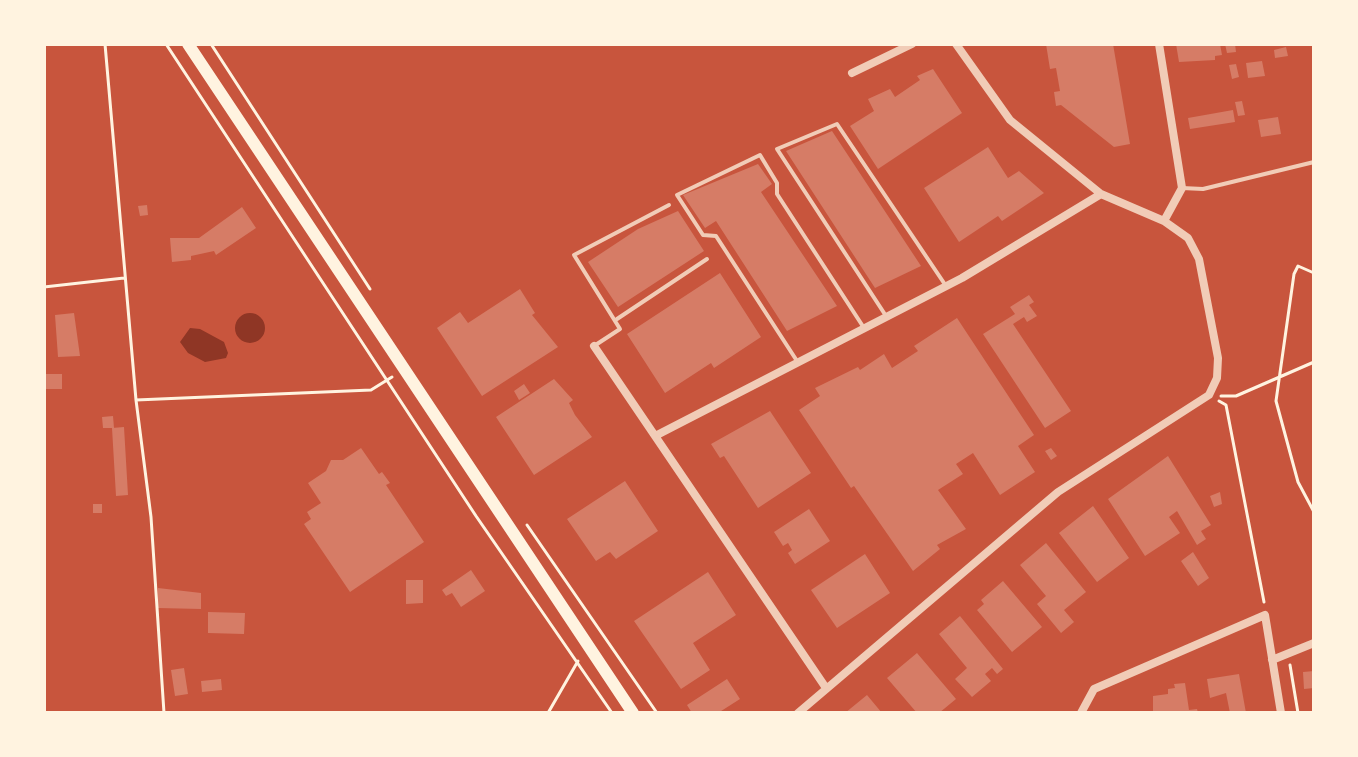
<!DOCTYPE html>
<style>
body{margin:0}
#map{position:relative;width:1358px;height:757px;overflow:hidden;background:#c8553d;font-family:"DM Sans",sans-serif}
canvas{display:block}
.frame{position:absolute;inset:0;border:46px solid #fff3e0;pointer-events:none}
</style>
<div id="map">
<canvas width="1358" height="757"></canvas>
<div class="frame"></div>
</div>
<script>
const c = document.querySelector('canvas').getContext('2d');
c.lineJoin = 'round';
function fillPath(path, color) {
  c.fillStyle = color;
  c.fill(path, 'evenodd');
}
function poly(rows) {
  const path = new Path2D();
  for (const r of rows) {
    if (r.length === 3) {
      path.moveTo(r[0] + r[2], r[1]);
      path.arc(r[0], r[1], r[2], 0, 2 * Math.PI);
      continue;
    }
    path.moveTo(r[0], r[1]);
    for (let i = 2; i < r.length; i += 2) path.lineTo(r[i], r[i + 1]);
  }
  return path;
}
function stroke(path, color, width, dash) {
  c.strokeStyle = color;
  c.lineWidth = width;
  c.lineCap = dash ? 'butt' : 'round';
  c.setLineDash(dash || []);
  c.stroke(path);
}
fillPath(poly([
 [250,328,15],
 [190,328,200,329,224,342,228,353,226,358,205,362,188,353,180,342]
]), '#8f3625');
fillPath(poly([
 [1046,44,1113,44,1130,144,1114,147,1061,105,1056,106,1054,92,1060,91,1056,68,1050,69],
 [1176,44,1220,44,1222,55,1215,56,1215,60,1179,62],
 [1225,44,1235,44,1236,52,1227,53],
 [1286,47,1288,56,1275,58,1274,50],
 [1262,61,1265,76,1248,78,1246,63],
 [1236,64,1239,77,1232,79,1229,65],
 [933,69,962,113,878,169,850,126,874,111,868,99,890,89,895,97,920,80,917,76],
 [1242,101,1245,115,1238,116,1235,102],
 [1233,110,1235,122,1190,129,1188,118],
 [1278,117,1281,134,1261,137,1258,120],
 [832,131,921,266,875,288,786,151],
 [988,147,1008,178,1019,171,1044,193,1002,221,998,216,959,242,924,188],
 [758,164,772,184,761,192,837,306,787,331,716,221,705,228,683,195],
 [147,205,148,215,140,216,138,206],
 [242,207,256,228,216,255,214,251,191,256,191,260,172,262,170,238,199,238],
 [678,211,704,251,618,307,588,262,638,229],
 [720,273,761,337,714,368,711,363,665,393,627,334],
 [520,289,535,313,532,315,558,347,482,396,437,328,460,312,468,323],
 [1029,295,1034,302,1029,305,1037,316,1027,322,1024,317,1013,324,1071,411,1045,428,983,334,1015,314,1010,307],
 [74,313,80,356,58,357,55,315],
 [957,318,1034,435,1018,446,1035,472,1000,495,973,453,956,464,963,474,938,490,966,529,937,545,940,549,913,571,854,486,851,488,799,410,820,396,815,388,858,367,860,370,884,354,892,368,918,351,914,346],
 [44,374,62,374,62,389,44,389],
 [554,379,573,400,569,403,575,415,592,437,534,475,496,417],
 [524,384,530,393,519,400,514,391],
 [770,411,811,473,758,508,724,456,720,458,711,444],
 [113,416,114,428,103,428,102,417],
 [124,427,128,495,116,496,112,428],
 [361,448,379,474,382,472,390,483,386,485,424,542,350,592,304,524,311,519,307,512,321,503,308,483,326,471,331,460,343,460],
 [1051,448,1057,456,1051,460,1045,451],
 [1168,456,1211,525,1201,531,1206,539,1197,545,1177,511,1169,517,1180,533,1145,556,1108,499],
 [625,481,658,531,616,559,610,552,596,561,567,519],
 [1220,492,1222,504,1214,507,1210,496],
 [93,504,102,504,102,513,93,513],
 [1093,506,1129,558,1097,582,1059,533],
 [809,509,830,541,795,564,788,553,792,550,788,543,783,546,774,532],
 [1046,543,1086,592,1064,610,1074,622,1061,633,1037,604,1046,596,1020,565],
 [1193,552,1209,578,1198,586,1181,561],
 [865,554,890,593,837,628,811,590],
 [471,570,485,591,461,607,452,593,446,596,442,590],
 [708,572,736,615,693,643,710,670,681,689,634,621],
 [406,580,423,580,423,603,406,604],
 [1003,581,1042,627,1012,652,977,610,984,604,981,600],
 [158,588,201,593,201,609,158,608],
 [208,612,245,613,244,634,208,633],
 [960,616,1003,669,997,674,992,668,985,674,991,681,972,697,955,679,967,668,939,634],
 [917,653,956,699,939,713,917,713,887,678],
 [184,668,188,694,175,696,171,670],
 [1314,671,1314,688,1304,689,1303,672],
 [1239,674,1246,713,1230,713,1226,693,1210,698,1207,679],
 [221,679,222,690,202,692,201,681],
 [727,679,740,699,718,713,692,713,687,705],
 [1185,683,1189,710,1197,709,1198,713,1153,713,1153,696,1168,694,1168,689,1175,688,1174,684],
 [867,695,882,713,845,713]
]), '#d67c66');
stroke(poly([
 [105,44,136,400,151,517,164,713],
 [166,44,476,516,612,713],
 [211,44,370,289],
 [1314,273,1298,266,1294,274,1276,401,1298,482,1314,512],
 [44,287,124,278],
 [1221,396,1236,396,1314,362],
 [136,400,371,390,392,377],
 [1219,401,1226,405,1264,602],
 [527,525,657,713],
 [1290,665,1298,713],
 [548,713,578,661]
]), '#fff3e0', 3);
stroke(poly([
 [1182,188,1203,189,1314,162],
 [886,316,777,149,837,124,946,286],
 [617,319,707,259],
 [594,346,620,329,574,255,669,205],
 [797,361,716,236,703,235,677,195,760,155,777,183,777,194,864,328]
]), '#f1ccb7', 4);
stroke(poly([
 [956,44,1010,120,1101,194],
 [1159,44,1182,188,1164,221],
 [852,73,912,44],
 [594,346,826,688],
 [657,435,962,278,1101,194,1164,221,1188,238,1199,259,1218,358,1217,378,1209,395,1058,492,798,713],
 [1272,660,1314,643],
 [1081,713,1094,689,1265,615,1281,713]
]), '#f1ccb7', 8);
stroke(poly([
 [188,44,633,713]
]), '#fff3e0', 12);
</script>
